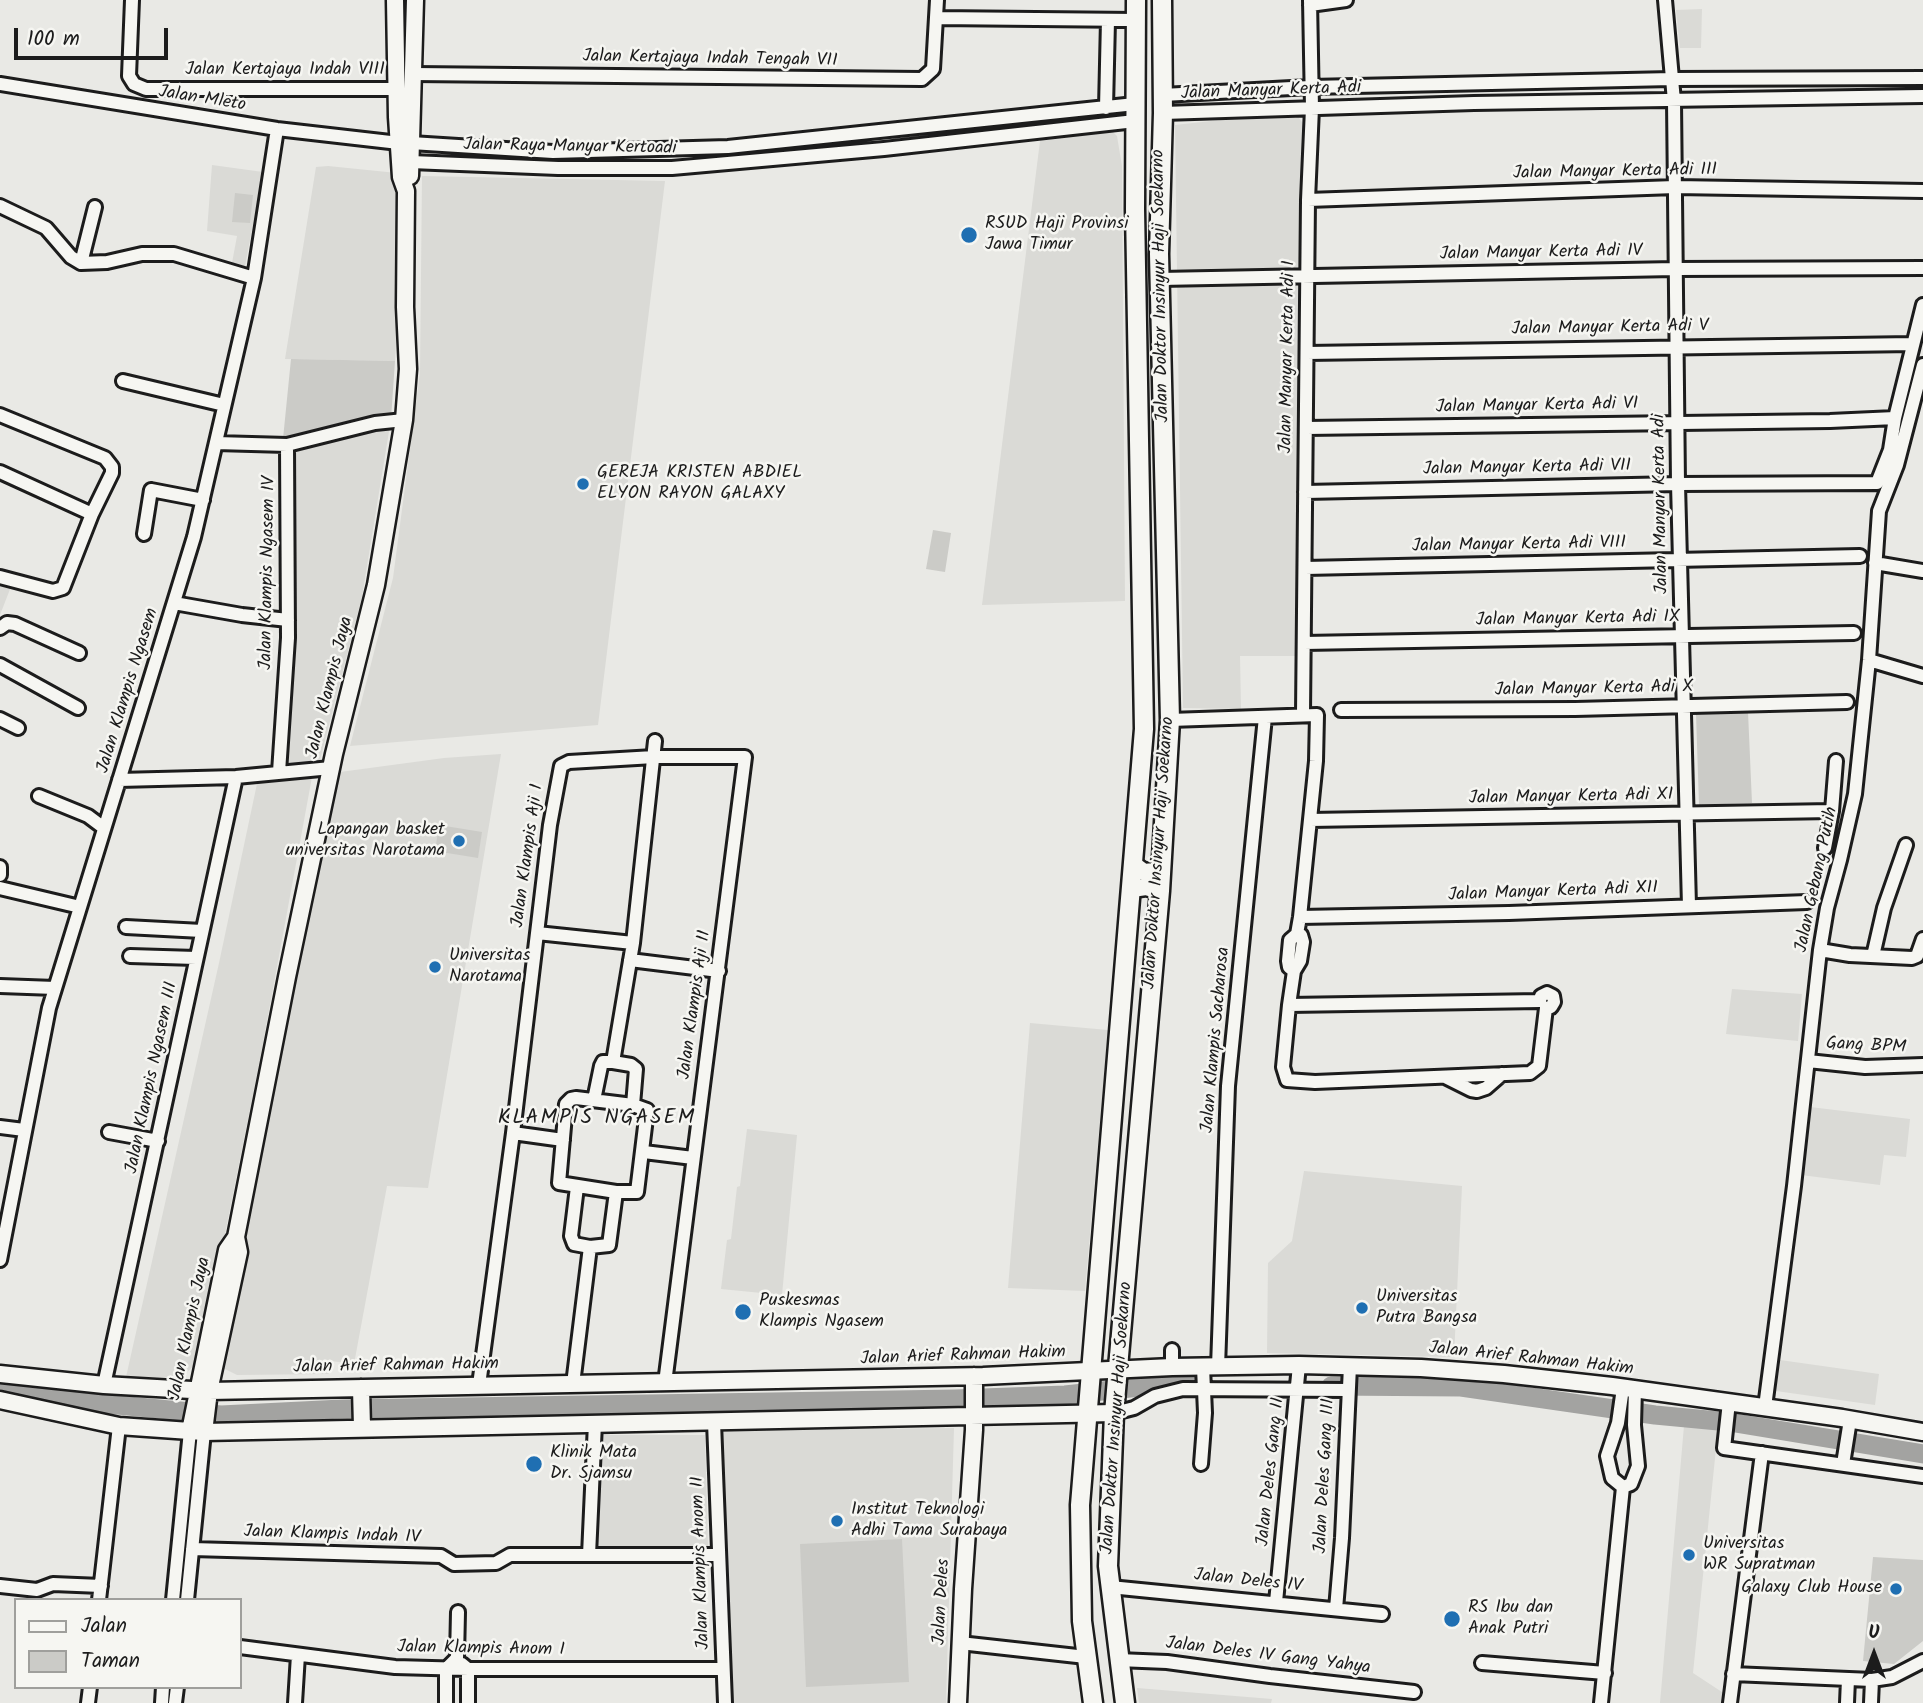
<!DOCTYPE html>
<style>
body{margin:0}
#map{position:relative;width:1923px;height:1703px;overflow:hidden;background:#e9e9e5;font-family:Kalam,sans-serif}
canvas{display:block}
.legend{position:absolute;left:14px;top:1598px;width:228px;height:91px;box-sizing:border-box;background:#f6f6f2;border:2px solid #9f9f9c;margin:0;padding:9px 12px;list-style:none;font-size:21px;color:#1c1c1c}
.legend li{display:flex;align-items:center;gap:14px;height:35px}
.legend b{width:35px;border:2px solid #9f9f9c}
.north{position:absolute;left:1839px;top:1619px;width:70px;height:70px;-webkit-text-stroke:5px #f6f6f2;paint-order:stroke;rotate:0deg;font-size:19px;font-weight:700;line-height:28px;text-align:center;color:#1c1c1c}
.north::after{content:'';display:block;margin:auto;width:24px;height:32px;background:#1c1c1c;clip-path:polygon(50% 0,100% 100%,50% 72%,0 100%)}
.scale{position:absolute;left:14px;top:28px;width:154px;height:32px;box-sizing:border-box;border:4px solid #1c1c1c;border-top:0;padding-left:9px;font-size:21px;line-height:24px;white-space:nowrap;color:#1c1c1c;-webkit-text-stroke:5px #f6f6f2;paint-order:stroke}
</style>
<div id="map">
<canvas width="1923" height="1703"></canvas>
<ul class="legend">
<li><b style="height:9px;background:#f6f6f2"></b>Jalan</li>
<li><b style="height:19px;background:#cbcbc7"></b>Taman</li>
</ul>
<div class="north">U</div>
<div class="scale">100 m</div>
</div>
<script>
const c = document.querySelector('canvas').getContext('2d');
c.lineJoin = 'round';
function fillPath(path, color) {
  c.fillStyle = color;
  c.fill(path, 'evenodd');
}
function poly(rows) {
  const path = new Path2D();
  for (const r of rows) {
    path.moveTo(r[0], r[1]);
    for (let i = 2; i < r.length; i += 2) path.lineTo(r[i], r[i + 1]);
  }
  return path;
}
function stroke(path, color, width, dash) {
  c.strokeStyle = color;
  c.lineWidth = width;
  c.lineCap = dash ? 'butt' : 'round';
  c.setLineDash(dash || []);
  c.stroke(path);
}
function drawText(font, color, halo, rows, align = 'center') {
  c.font = font + ' Kalam,sans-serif';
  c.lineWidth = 5;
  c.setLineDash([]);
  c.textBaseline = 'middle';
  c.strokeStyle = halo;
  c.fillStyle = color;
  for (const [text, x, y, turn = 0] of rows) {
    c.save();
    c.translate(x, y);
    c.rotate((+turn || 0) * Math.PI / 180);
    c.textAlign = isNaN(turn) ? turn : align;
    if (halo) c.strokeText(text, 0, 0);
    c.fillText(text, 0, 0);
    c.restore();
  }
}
fillPath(poly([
 [1702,9,1701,48,1680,48,1676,10],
 [1284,113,1296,114,1302,122,1296,656,1240,656,1241,709,1183,708,1175,125],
 [1110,129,1117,136,1122,166,1125,601,982,605,1041,133],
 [212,165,263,172,245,266,232,263,237,236,207,231],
 [328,166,397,173,399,290,395,361,285,359,316,167],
 [422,176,665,181,598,725,350,746,393,578,420,373],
 [391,419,362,597,319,764,284,766,292,441],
 [0,581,12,584,0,615],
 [501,754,428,1188,387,1186,354,1364,331,1361,329,1374,237,1375,221,1367,289,1009,340,772,444,758],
 [312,777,260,1059,203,1344,196,1363,182,1378,126,1377,219,963,258,779],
 [1732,989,1802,994,1798,1041,1726,1034],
 [1030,1023,1108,1030,1085,1291,1008,1288],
 [1810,1107,1910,1119,1906,1157,1884,1155,1880,1185,1801,1175],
 [747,1129,797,1135,782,1295,721,1289,727,1240,731,1239,737,1187,740,1186],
 [1304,1171,1462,1186,1454,1357,1267,1353,1268,1263,1292,1241],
 [1780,1360,1879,1374,1875,1405,1776,1391],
 [1684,1426,1718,1429,1693,1673,1725,1694,1724,1703,1660,1703],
 [954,1428,946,1703,733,1703,721,1467,723,1430],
 [596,1435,705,1435,708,1546,594,1546],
 [1137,1688,1272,1699,1271,1703,1139,1703]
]), '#dadad6');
fillPath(poly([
 [235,193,253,195,250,223,232,222],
 [291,359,395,361,391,419,309,441,283,439],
 [933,530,951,533,945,572,926,569],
 [1748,712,1752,803,1699,805,1696,714],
 [439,825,482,832,478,858,435,851],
 [902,1539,909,1682,806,1687,800,1544],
 [1873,1557,1923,1560,1923,1641,1894,1664,1863,1661]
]), '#cbcbc7');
stroke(poly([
 [0,1380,97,1403,221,1415,342,1409,955,1399,1065,1395,1158,1385,1195,1385],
 [1331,1386,1461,1387,1655,1415,1729,1422,1923,1454]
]), '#a3a3a1', 19);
const street = poly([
 [132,0,129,76,134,84,146,89,396,89],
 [1665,0,1674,101,1678,484,1689,906],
 [1310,5,1346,0],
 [936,18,1136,20],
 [413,74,922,79,933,69,937,0],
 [0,84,277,129,399,143],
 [1163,95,1310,87,1672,79,1923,78],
 [1106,108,1108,20],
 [1163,113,1474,103,1923,96],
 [411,143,553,152,728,147,1135,104],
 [411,162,558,168,672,168,884,149,1135,121],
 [1308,200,1675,187,1923,191],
 [0,206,46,228,71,257,81,263,107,262,142,254,174,254,254,278],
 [81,263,95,207],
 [1160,279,1675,269,1923,268],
 [1307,353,1913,344],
 [123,381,224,405],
 [0,415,105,458,112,467,112,473,92,514,63,588,53,591,0,577],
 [1306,428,1830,421,1895,418],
 [216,443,287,445,288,638,279,772],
 [287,445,375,423,404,420],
 [0,472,92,514],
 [1305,492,1678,484,1877,483,1890,450,1895,418,1923,305],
 [144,534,151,490,203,500],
 [1875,563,1923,571],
 [1305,568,1860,556],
 [174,603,242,615,288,620],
 [0,628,7,623,15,624,79,653],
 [1304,643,1854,633],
 [1869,660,1923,676],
 [0,665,78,708],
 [1341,710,1575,709,1847,702],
 [1303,714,1308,200,1312,108,1310,0],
 [0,719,18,728],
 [1170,720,1317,715,1316,761,1300,917,1297,934,1290,940,1288,961,1289,967,1294,971],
 [119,780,236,777,331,768],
 [39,796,88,816,104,828],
 [1310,820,1832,811],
 [1825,848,1832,811,1836,761],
 [0,867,0,875],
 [0,888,80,907],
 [1300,917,1509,913,1807,902],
 [126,927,202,931],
 [537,933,633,943],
 [1820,950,1850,955,1912,958,1917,956,1923,939],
 [130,956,196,958],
 [1873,956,1884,908,1906,845],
 [630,960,719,971],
 [0,986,55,988],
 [1289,1005,1540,1001,1541,996,1547,993,1553,996,1554,1002,1551,1007,1546,1008,1539,1066,1530,1073,1315,1082,1287,1080,1283,1067,1289,1005,1294,971,1300,961,1303,942,1301,935,1297,934],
 [1808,1061,1865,1067,1923,1065],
 [613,1062,633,943,655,741],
 [1445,1077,1471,1090,1477,1091,1486,1088,1502,1074],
 [576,1098,633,1105,647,1110,637,1192,616,1192,559,1183,566,1104,571,1099,576,1098],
 [594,1100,601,1066,603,1062,613,1062,631,1065,636,1069,633,1105],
 [0,1127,24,1130],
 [109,1132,158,1141],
 [513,1133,563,1140],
 [644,1152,693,1158],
 [577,1187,571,1236,574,1244,590,1247,609,1245,616,1192],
 [0,1260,49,1008,194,537,254,278,277,129],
 [1172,1367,1172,1350],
 [1218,1367,1228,1086,1265,717],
 [573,1384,590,1247],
 [104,1385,236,777],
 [479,1385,513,1133,550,825,561,766,569,762,654,757,745,757,665,1383],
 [1623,1388,1618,1423,1607,1456,1612,1478,1623,1487],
 [1729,1402,1724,1448,1923,1476],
 [1765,1407,1794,1186,1820,950,1827,908,1840,860,1855,794,1869,660,1879,511,1897,465,1923,365],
 [1114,1413,1134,1408,1155,1396,1183,1389,1348,1390],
 [714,1422,725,1703],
 [1201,1464,1205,1413,1203,1367],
 [1843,1464,1850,1420],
 [1623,1487,1631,1484,1638,1466,1634,1425,1635,1389],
 [192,1549,441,1556,454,1564,496,1563,510,1555,719,1555],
 [589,1555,595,1423],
 [0,1586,37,1590,53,1584,101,1586],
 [1110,1587,1382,1614],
 [99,1600,119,1426],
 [173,1600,190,1431],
 [187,1600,204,1432],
 [1276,1602,1299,1365],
 [1336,1609,1342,1538,1350,1366],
 [960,1643,1086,1657],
 [240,1647,395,1667,468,1669,723,1669],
 [1118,1660,1167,1662,1270,1676,1414,1692],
 [1482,1663,1605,1673],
 [462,1664,468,1669,468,1703],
 [1733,1674,1872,1680,1892,1677,1923,1661],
 [88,1703,90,1687],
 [162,1703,163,1687],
 [175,1703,177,1687],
 [295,1703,298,1655],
 [446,1703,446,1669,457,1658,458,1612],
 [1601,1703,1623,1487],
 [1730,1703,1762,1453],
 [1847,1703,1848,1679],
 [1871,1703,1872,1680]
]);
const secondary = poly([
 [410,176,415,0],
 [1133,864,1144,872,1155,871,1161,865],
 [1132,889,1146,887,1160,891],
 [0,1374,104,1385,209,1391,983,1376,1172,1367,1299,1365,1421,1368,1504,1374,1612,1386,1842,1418,1923,1432],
 [361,1388,362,1427],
 [0,1400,119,1426,204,1432,1114,1413],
 [190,1431,227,1250,236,1237],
 [204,1432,209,1391,239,1252,236,1237,287,977,334,754,376,585,404,420,408,369,405,307,406,191,401,177,397,117,395,0],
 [958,1703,963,1589,974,1430,974,1376]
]);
const primary = poly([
 [1093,1703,1082,1621,1080,1505,1144,729,1135,209,1136,0],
 [1125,1703,1108,1566,1114,1413,1160,891,1170,720,1159,254,1163,113,1162,0]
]);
stroke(street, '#1c1c1c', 18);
stroke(secondary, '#1c1c1c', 21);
stroke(primary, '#1c1c1c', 23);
stroke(street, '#f6f6f2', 12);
stroke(secondary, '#f6f6f2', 16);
stroke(primary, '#f6f6f2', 18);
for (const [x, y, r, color] of [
 [969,235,9,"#1f6fb2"],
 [583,484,7,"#1f6fb2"],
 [459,841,7,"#1f6fb2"],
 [435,967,7,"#1f6fb2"],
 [1362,1308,7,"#1f6fb2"],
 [743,1312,9,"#1f6fb2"],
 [534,1464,9,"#1f6fb2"],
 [837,1521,7,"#1f6fb2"],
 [1689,1555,7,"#1f6fb2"],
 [1896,1589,7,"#1f6fb2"],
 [1452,1619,9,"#1f6fb2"]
]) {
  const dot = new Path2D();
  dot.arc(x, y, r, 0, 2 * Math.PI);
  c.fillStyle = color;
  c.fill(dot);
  stroke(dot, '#f6f6f2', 2.5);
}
drawText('18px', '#1c1c1c', '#f6f6f2', [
 ["Jalan Kertajaya Indah Tengah VII",710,60,1],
 ["Jalan Kertajaya Indah VIII",285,71],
 ["Jalan Manyar Kerta Adi",1271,92,-2],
 ["Jalan Mleto",202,100,9],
 ["Jalan Raya Manyar Kertoadi",570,148,1],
 ["Jalan Manyar Kerta Adi III",1615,173,-1],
 ["Jalan Manyar Kerta Adi IV",1541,254,-1],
 ["Jalan Doktor Insinyur Haji Soekarno",1162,286,-91],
 ["Jalan Manyar Kerta Adi V",1610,329,-1],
 ["Jalan Manyar Kerta Adi I",1289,357,-89],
 ["Jalan Manyar Kerta Adi VI",1537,407,-1],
 ["Jalan Manyar Kerta Adi VII",1527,469,-1],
 ["Jalan Manyar Kerta Adi",1662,504,-91],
 ["Jalan Manyar Kerta Adi VIII",1519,546,-1],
 ["Jalan Klampis Ngasem IV",269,573,-89],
 ["Jalan Manyar Kerta Adi IX",1578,620,-1],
 ["Jalan Klampis Jaya",331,688,-76],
 ["Jalan Manyar Kerta Adi X",1594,690,-1],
 ["Jalan Klampis Ngasem",129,691,-73],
 ["Jalan Manyar Kerta Adi XI",1571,798,-1],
 ["Jalan Doktor Insinyur Haji Soekarno",1160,853,-86],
 ["Jalan Klampis Aji I",529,856,-82],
 ["Jalan Gebang Putih",1818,880,-78],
 ["Jalan Manyar Kerta Adi XII",1553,893,-2],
 ["Jalan Klampis Aji II",696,1005,-82],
 ["Jalan Klampis Sacharosa",1217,1040,-85],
 ["Gang BPM",1866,1047,3],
 ["Jalan Klampis Ngasem III",153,1078,-78],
 ["Jalan Klampis Jaya",191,1329,-78],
 ["Jalan Arief Rahman Hakim",963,1357,-2],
 ["Jalan Arief Rahman Hakim",1531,1360,6],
 ["Jalan Arief Rahman Hakim",396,1367,-1],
 ["Jalan Doktor Insinyur Haji Soekarno",1118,1418,-86],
 ["Jalan Deles Gang II",1272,1472,-84],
 ["Jalan Deles Gang III",1326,1476,-87],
 ["Jalan Klampis Indah IV",332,1536,2],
 ["Jalan Klampis Anom II",702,1563,-92],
 ["Jalan Deles IV",1248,1582,6],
 ["Jalan Deles",943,1602,-87],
 ["Jalan Klampis Anom I",481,1650,1],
 ["Jalan Deles IV Gang Yahya",1268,1657,7]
]);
drawText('18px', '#1c1c1c', '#f6f6f2', [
 ["RSUD Haji Provinsi",985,225],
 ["Jawa Timur",985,246],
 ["GEREJA KRISTEN ABDIEL",597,474],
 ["ELYON RAYON GALAXY",597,495],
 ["Lapangan basket",445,831,"right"],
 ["universitas Narotama",445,852,"right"],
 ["Universitas",449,957],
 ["Narotama",449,978],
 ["Universitas",1376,1298],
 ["Putra Bangsa",1376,1319],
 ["Puskesmas",759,1302],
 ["Klampis Ngasem",759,1323],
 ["Klinik Mata",550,1454],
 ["Dr. Sjamsu",550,1475],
 ["Institut Teknologi",851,1511],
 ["Adhi Tama Surabaya",851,1532],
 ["Universitas",1703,1545],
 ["WR Supratman",1703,1566],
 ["Galaxy Club House",1882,1589,"right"],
 ["RS Ibu dan",1468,1609],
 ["Anak Putri",1468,1630]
], 'left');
c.letterSpacing = '2px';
drawText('21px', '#1c1c1c', '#f6f6f2', [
 ["KLAMPIS NGASEM",597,1119]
]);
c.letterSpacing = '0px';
</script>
